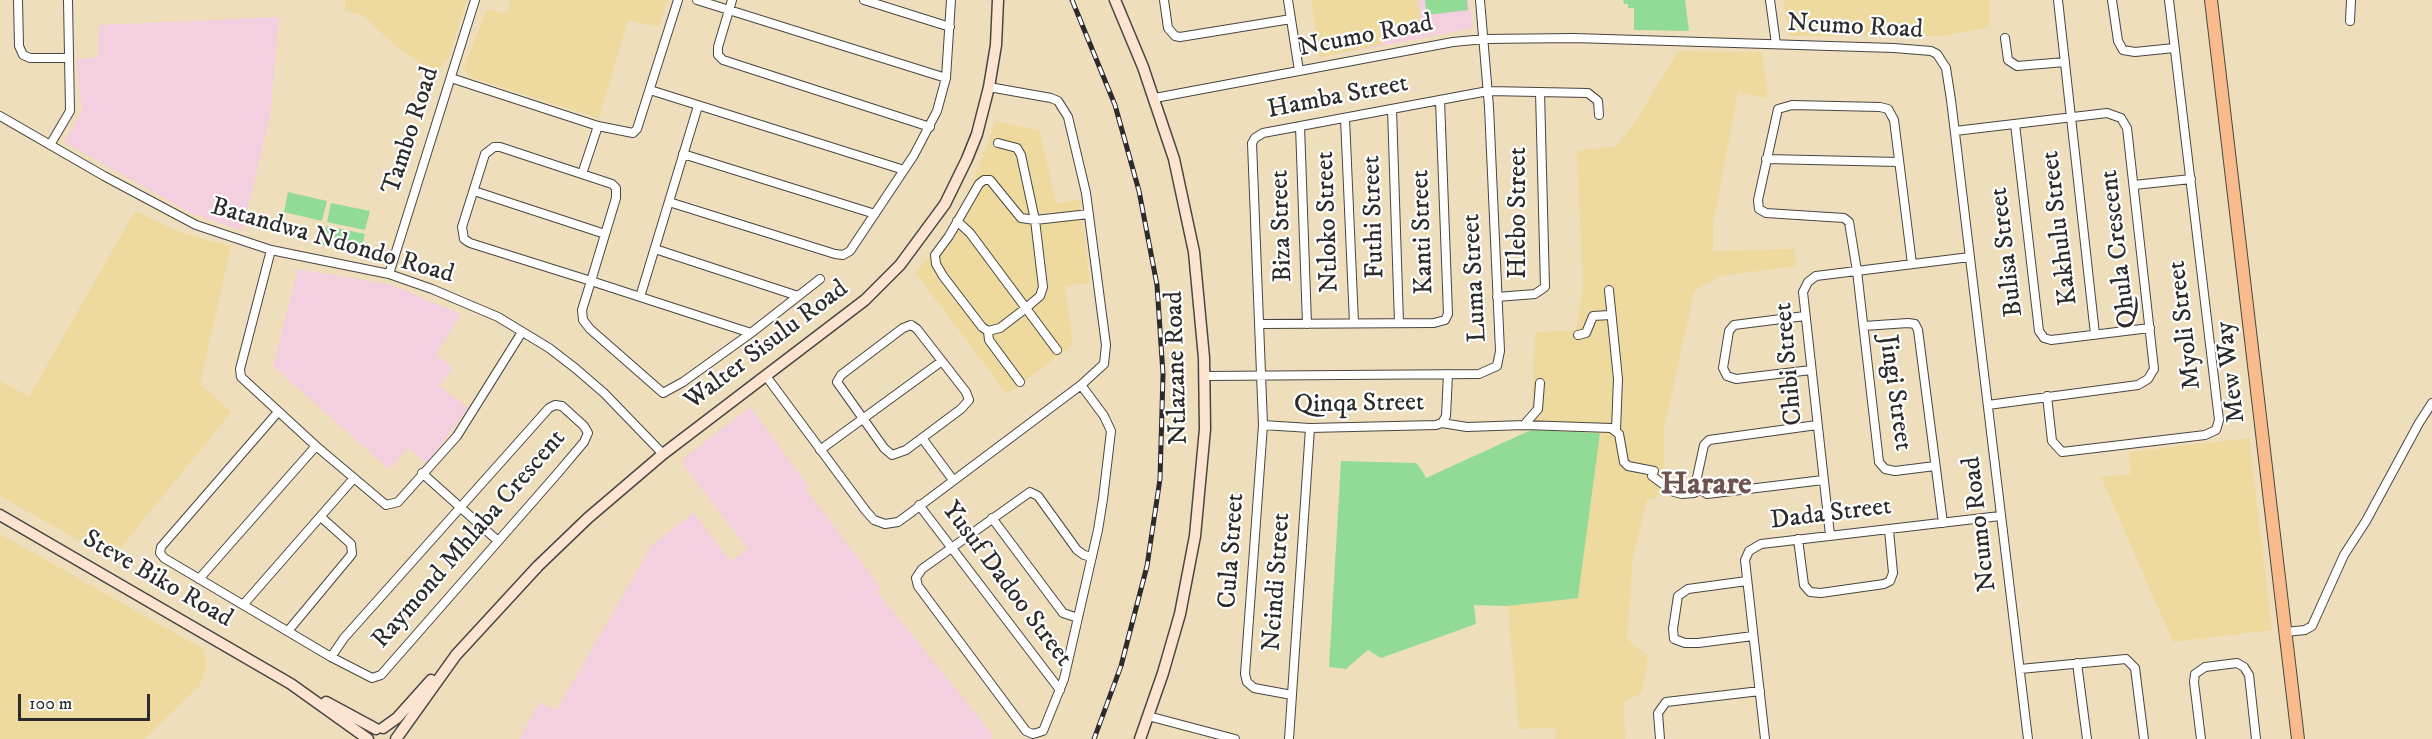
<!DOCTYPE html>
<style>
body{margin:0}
#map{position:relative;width:2432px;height:739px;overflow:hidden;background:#efdebc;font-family:"IM FELL DW Pica",serif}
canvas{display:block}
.scale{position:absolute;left:18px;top:694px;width:132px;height:27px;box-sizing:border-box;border:3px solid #2b2b2b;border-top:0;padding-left:8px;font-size:18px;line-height:21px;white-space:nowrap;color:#2b2b2b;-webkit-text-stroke:4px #fff;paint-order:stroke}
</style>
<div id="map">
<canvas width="2432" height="739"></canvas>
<div class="scale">100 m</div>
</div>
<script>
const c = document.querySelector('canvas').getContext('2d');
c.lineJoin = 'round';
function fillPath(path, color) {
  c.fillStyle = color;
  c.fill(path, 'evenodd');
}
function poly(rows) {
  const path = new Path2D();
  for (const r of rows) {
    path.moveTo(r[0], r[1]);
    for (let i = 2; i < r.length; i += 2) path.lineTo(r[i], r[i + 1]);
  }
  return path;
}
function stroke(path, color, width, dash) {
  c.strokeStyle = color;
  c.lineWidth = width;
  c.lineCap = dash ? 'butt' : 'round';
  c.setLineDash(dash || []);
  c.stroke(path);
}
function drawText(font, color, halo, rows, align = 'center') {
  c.font = font + ' "IM FELL DW Pica",serif';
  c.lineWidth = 4.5;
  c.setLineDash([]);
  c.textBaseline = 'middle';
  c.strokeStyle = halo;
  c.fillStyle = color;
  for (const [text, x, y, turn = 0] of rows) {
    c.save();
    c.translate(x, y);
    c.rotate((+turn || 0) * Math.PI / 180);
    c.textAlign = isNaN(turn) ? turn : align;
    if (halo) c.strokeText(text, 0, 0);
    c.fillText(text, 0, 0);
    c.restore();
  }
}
fillPath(poly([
 [1311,0,1469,0,1473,28,1320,58],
 [279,17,270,117,242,231,189,212,64,142,82,111,76,60,98,57,99,25],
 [298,269,392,285,461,314,436,354,453,368,439,386,468,408,427,463,408,448,389,469,273,366],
 [750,407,809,487,806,490,881,588,877,592,993,735,991,739,520,739,539,702,556,711,652,545,694,513,730,561,748,549,683,464,684,458]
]), '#f3cfdf');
fillPath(poly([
 [1425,0,1467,0,1468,10,1427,15],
 [1623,0,1685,0,1689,31,1634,30,1634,8,1628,8,1628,4,1624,4],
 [288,192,327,201,322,221,284,212],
 [331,203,370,211,365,230,327,222],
 [326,226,365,234,360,253,322,245],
 [1531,430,1601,433,1578,599,1508,606,1474,605,1476,624,1381,658,1368,650,1346,669,1329,667,1341,461,1416,463,1421,469,1426,478]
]), '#92db96');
fillPath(poly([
 [345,0,467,0,449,57,443,62,440,70,428,67,409,55,391,42,364,16,345,10],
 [511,0,668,0,659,27,628,20,599,118,469,77,464,67,487,9,507,14],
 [1311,0,1418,0,1421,21,1380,28,1383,44,1320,58],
 [1783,0,1990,0,1990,27,1943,36,1789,36],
 [1678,51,1762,52,1768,99,1738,92,1713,224,1713,251,1795,249,1796,266,1720,276,1694,291,1664,429,1665,495,1647,500,1633,557,1627,639,1648,656,1642,693,1624,701,1625,739,1555,739,1556,728,1519,729,1508,606,1578,598,1600,433,1531,430,1535,332,1576,330,1583,286,1577,151,1616,146,1634,124],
 [996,121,1039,130,1056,203,1080,199,1090,283,1065,286,1073,345,1007,394,915,272,946,237,971,186],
 [135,211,179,232,231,246,200,384,231,412,112,559,0,496,0,380,29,397],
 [2249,438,2272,630,2173,642,2101,477,2131,474,2129,452],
 [0,534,203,649,207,665,200,685,145,739,0,739]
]), '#eeda9e');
const street = poly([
 [18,0,19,46,23,55,30,58,69,58],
 [697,0,946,78],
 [732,0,718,47,718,55,723,60,930,127],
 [864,0,950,27],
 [1164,0,1168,28,1175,36,1180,37,1291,19],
 [1288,0,1299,71],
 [1770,0,1776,44],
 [2058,0,2095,334],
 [2112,0,2118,41,2123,50,2135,52,2174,48],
 [2350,21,2351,0],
 [2005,38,2008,60,2017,66,2065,62],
 [451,78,598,126,633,133,637,129,678,0],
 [650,90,904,170],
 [1155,98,1453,42,1485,39,1574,38,1894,48,1931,51,1937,54,1946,68,1951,100,2028,739],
 [1392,109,1399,323],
 [0,116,104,176,196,225,271,250,389,274,432,289,498,317,549,348,575,368,604,393,663,454],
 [1345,118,1354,323],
 [2015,124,2039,331,2044,338,2051,340,2150,328],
 [1300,126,1307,324],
 [1955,131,2107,113,2121,118,2127,128,2154,369,2148,379,2138,385,1988,405],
 [50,145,70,111,68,0],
 [494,147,500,147,612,184,616,188,616,198,591,281,470,243,464,239,462,227,485,154,494,147],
 [683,154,875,214],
 [1766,159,1899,162],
 [582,174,598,126],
 [2134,185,2191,179],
 [474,191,605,234],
 [669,202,835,254,843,255,850,251,914,155,937,111,946,78,951,0],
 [957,221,970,233,1057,350],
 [655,249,798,296],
 [271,250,240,369,241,377,316,446,386,505,398,502,457,436,522,332],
 [1912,264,1894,120,1888,109,1880,107,1792,105,1778,109,1758,200,1759,209,1766,213,1844,218,1849,222,1857,271,1879,462,1885,469,1895,471,1935,466],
 [389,274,475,0],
 [1609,290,1618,379,1616,430],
 [640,297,698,106],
 [1497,297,1535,294,1545,287,1540,92],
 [1805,316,1734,325,1729,331,1723,368,1727,376,1736,379,1811,370],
 [1260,324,1434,323,1445,320,1448,314,1440,100],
 [911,325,917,329,966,392,969,400,961,409,906,450,892,455,884,448,837,382,841,375,903,328,911,325],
 [1864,326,1908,323,1915,324,1918,330,1943,523],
 [988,331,1000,328,1026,308,1040,296,1043,287,1035,220,1021,155,1017,148,998,143],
 [751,333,591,281,582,310,583,320,590,329,663,393,683,382,751,333,820,279],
 [1578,335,1586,333,1593,316,1610,315],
 [766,376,866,511,874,520,885,524,898,522,905,517,1081,385,1104,364,1106,345,1086,193,1068,117,1058,101,1051,98,989,87],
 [1205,376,1479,374,1497,366,1500,351,1489,107,1480,0],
 [1020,382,989,340,988,331,982,327,943,276,936,264,935,255,949,236,979,184,984,180,990,180,1021,218,1035,220,1089,214],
 [1081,385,1104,416,1111,431,1103,499,1098,530,1064,679,1043,731,1033,734,1026,731,918,586,916,578,922,569,1030,492,1038,496,1077,550,1084,555,1092,557],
 [2047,396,2052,441,2062,452,2205,435,2216,430,2219,420,2169,0],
 [278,412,161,547,160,553,164,558,331,657,372,678,381,675,557,474,584,442,588,433,584,426,562,406,555,405,549,408,344,638,331,657],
 [1442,423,1467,427,1524,425,1611,428,1619,434,1624,462,1628,466,1654,471],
 [1263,425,1310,428,1436,425,1442,423,1446,416,1448,374],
 [1524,425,1538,409,1540,383],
 [1817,425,1709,440,1704,445,1696,482,1700,489,1707,494,1823,480],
 [922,438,953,480],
 [820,450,942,361],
 [422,473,498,541],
 [1652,476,1674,492,1682,494,1694,493,1700,489],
 [919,505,1060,690],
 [992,518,1063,613,1078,618],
 [1830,535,1803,292,1808,282,1816,276,1970,257],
 [1798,539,1804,585,1810,592,1821,593,1884,584,1890,581,1893,573,1889,530],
 [199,579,316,446],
 [1747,581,1688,589,1678,596,1673,629,1674,639,1685,643,1698,643,1753,636],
 [243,605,354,478],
 [288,631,352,554,351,544,321,517],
 [2286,632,2305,630,2312,626,2344,555,2366,521,2419,423,2432,403],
 [2077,663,2087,739],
 [2020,669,2126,659,2135,668,2144,739],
 [1292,695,1254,688,1247,682,1245,674,1263,425,1252,143,1255,138,1263,133,1488,91,1588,93,1598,101,1599,115],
 [1148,716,1235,739],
 [1289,739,1310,428],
 [1660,739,1658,713,1666,702,1760,691],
 [1765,739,1745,560,1749,551,1761,544,2000,516],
 [2201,739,2194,682,2195,674,2205,667,2237,663,2244,667,2249,675,2256,739]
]);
const secondary = poly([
 [1115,0,1143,67,1174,159,1194,252,1204,358,1205,429,1195,536,1180,614,1163,673,1140,739],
 [0,515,291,684,368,739],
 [326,702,376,729],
 [383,728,397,718,431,680],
 [396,739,456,655,538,566,588,518,663,454,865,300,900,265,945,204,967,159,977,134,989,87,996,45,998,0]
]);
const primary = poly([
 [2211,0,2298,739]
]);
stroke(street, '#484641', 10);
stroke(secondary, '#484641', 13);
stroke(primary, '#484641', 14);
stroke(street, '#fff', 8);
stroke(secondary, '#fde4d1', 10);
stroke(primary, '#fabb8c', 12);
const rail = poly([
 [1072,0,1115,105,1139,191,1157,285,1163,374,1160,479,1147,566,1121,666,1094,739]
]);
stroke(rail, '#2b2b2b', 5);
stroke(rail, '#fff', 3, [9]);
drawText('26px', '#2b2b2b', '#fff', [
 ["Ncumo Road",1855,28,3],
 ["Ncumo Road",1366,37,-11],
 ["Hamba Street",1338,98,-11],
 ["Tambo Road",412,131,-72],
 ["Hlebo Street",1520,213,-90],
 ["Futhi Street",1375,217,-92],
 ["Ntloko Street",1329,222,-92],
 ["Biza Street",1283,226,-92],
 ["Kakhulu Street",2061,228,-97],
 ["Kanti Street",1424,232,-92],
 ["Batandwa Ndondo Road",332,242,16],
 ["Qhula Crescent",2120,249,-97],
 ["Bulisa Street",2008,252,-97],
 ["Luma Street",1476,278,-93],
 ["Myoli Street",2186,325,-97],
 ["Walter Sisulu Road",767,346,-37],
 ["Chibi Street",1790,364,-95],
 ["Ntlazane Road",1178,368,-92],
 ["Mew Way",2232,372,-97],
 ["Jingi Street",1894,393,82],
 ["Qinqa Street",1359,405,-1],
 ["Dada Street",1831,515,-7],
 ["Ncumo Road",1981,524,-97],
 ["Raymond Mhlaba Crescent",470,540,-49],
 ["Cula Street",1233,551,-86],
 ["Steve Biko Road",157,580,30],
 ["Ncindi Street",1278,582,-86],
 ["Yusuf Dadoo Street",1006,585,53]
]);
drawText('bold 32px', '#6e5451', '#fff', [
 ["Harare",1706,486]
]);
</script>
